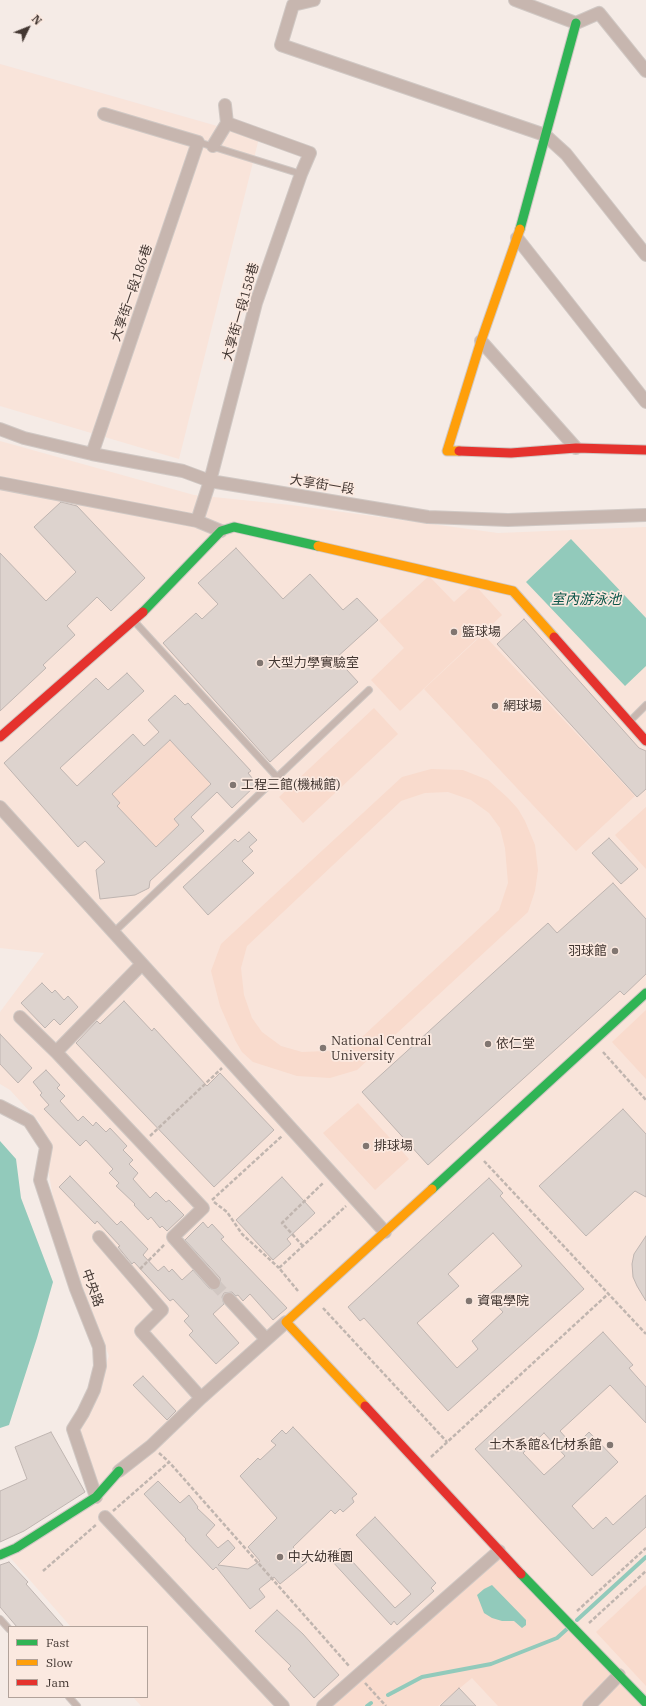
<!DOCTYPE html>
<meta charset="utf-8">
<style>
body{margin:0}
#map{position:relative;width:646px;height:1706px;overflow:hidden;background:#f5ebe6;font-family:"IBM Plex Serif",serif}
canvas{display:block}
.legend{position:absolute;left:8px;top:1626px;width:140px;height:72px;box-sizing:border-box;background:#fbe9e0;border:1px solid #b1a29a;margin:0;padding:5px 7px;list-style:none;font-size:12px;color:#433732}
.legend li{display:flex;align-items:center;gap:8px;height:20px}
.legend b{width:20px;border:1px solid #b1a29a}
.north{position:absolute;left:8px;top:8px;width:40px;height:40px;-webkit-text-stroke:3px #fbe9e0;paint-order:stroke;rotate:47deg;font-size:11px;font-weight:700;line-height:16px;text-align:center;color:#433732}
.north::after{content:'';display:block;margin:auto;width:14px;height:18px;background:#433732;clip-path:polygon(50% 0,100% 100%,50% 72%,0 100%)}
</style>
<div id="map">
<canvas width="646" height="1706"></canvas>
<ul class="legend">
<li><b style="height:5px;background:#30b455"></b>Fast</li>
<li><b style="height:5px;background:#ff9f0a"></b>Slow</li>
<li><b style="height:5px;background:#e5322d"></b>Jam</li>
</ul>
<div class="north">N</div>
</div>
<script>
const c = document.querySelector('canvas').getContext('2d');
c.lineJoin = 'round';
function fillPath(path, color) {
  c.fillStyle = color;
  c.fill(path, 'evenodd');
}
function poly(rows) {
  const path = new Path2D();
  for (const r of rows) {
    path.moveTo(r[0], r[1]);
    for (let i = 2; i < r.length; i += 2) path.lineTo(r[i], r[i + 1]);
  }
  return path;
}
function stroke(path, color, width, dash) {
  c.strokeStyle = color;
  c.lineWidth = width;
  c.lineCap = dash ? 'butt' : 'round';
  c.setLineDash(dash || []);
  c.stroke(path);
}
function drawText(font, color, halo, rows, align = 'center') {
  c.font = font + ' "IBM Plex Serif","Noto Sans TC",serif';
  c.lineWidth = 3.5;
  c.setLineDash([]);
  c.textBaseline = 'middle';
  c.strokeStyle = halo;
  c.fillStyle = color;
  for (const [text, x, y, turn = 0] of rows) {
    c.save();
    c.translate(x, y);
    c.rotate((+turn || 0) * Math.PI / 180);
    c.textAlign = isNaN(turn) ? turn : align;
    if (halo) c.strokeText(text, 0, 0);
    c.fillText(text, 0, 0);
    c.restore();
  }
}
fillPath(poly([
 [0,64,259,138,179,459,0,406],
 [0,441,194,495,291,505,498,533,646,527,646,1706,141,1706,133,1697,147,1697,147,1627,71,1627,7,1554,104,1495,76,1443,109,1356,57,1220,40,1123,10,1090,0,1084,0,1012,44,953,0,948]
]), '#f9e4da');
fillPath(poly([
 [429,576,454,602,474,584,502,615,400,711,371,680,404,648,379,621],
 [483,634,635,796,576,851,424,689],
 [374,708,398,734,303,823,279,797],
 [170,740,211,784,174,819,179,825,150,853,152,843,117,806,120,803,116,799,106,799],
 [431,769,463,770,488,780,508,798,518,809,525,821,535,845,538,870,535,891,528,912,357,1070,330,1078,297,1076,253,1062,242,1052,235,1040,220,1006,211,971,221,944,402,777],
 [448,792,471,800,489,813,500,828,505,848,508,883,499,910,348,1050,302,1052,281,1046,262,1032,252,1018,244,995,241,968,247,946,401,801,425,793],
 [646,807,646,869,615,835],
 [646,1010,646,1079,612,1042],
 [358,1103,409,1159,375,1190,323,1133],
 [499,1551,646,1706,498,1706,472,1678,438,1706,323,1706],
 [646,1585,646,1686,596,1632]
]), '#f9dbcd');
fillPath(poly([
 [571,539,646,618,646,666,625,686,526,582],
 [0,1141,16,1159,21,1198,53,1282,37,1338,9,1425,0,1428],
 [492,1585,526,1620,526,1625,522,1628,514,1621,502,1621,492,1618,484,1613,477,1595,484,1589]
]), '#92cabb');
stroke(poly([
 [577,1620,646,1557],
 [388,1695,422,1677,491,1664,557,1638,567,1629],
 [367,1706,371,1703]
]), '#92cabb', 4);
const building = poly([
 [61,502,77,506,145,578,111,611,97,597,67,626,75,635,43,665,46,668,0,711,0,553,46,601,76,572,34,527,61,502],
 [236,548,283,599,310,574,343,610,357,598,378,620,336,658,358,682,270,762,163,643,196,613,202,619,218,604,198,583,236,548],
 [524,619,639,748,646,751,646,789,637,797,497,644,524,619],
 [127,673,144,691,60,768,77,786,133,734,144,746,159,732,148,720,175,695,185,705,188,703,251,771,248,773,257,784,232,808,217,792,191,817,204,831,150,881,149,888,135,895,100,899,96,870,105,862,85,841,78,847,4,763,96,678,108,690,127,673],
 [170,740,211,784,174,819,179,825,156,847,117,806,120,803,112,794,170,740],
 [249,832,257,840,249,847,253,851,242,861,254,873,208,915,183,887,235,839,238,842,249,832],
 [609,838,638,869,621,884,592,853,609,838],
 [613,883,646,919,646,974,624,995,620,991,428,1165,362,1092,548,923,557,933,613,883],
 [42,983,52,993,55,990,64,1000,68,996,78,1007,60,1025,54,1019,45,1028,21,1003,42,983],
 [124,1001,152,1031,154,1028,207,1086,220,1073,274,1130,214,1187,76,1043,97,1021,100,1024,124,1001],
 [0,1034,32,1068,18,1083,0,1064,0,1034],
 [46,1070,60,1085,57,1088,65,1096,60,1101,78,1121,83,1116,93,1126,96,1122,106,1132,110,1128,127,1146,123,1150,133,1160,129,1164,138,1173,133,1179,150,1198,156,1192,166,1202,169,1200,184,1215,167,1231,162,1226,160,1228,151,1217,148,1220,134,1205,135,1204,116,1186,119,1183,109,1173,113,1169,86,1140,80,1146,44,1109,49,1105,40,1095,42,1093,33,1082,46,1070],
 [623,1109,646,1134,646,1197,635,1191,586,1236,539,1186,623,1109],
 [70,1176,117,1225,121,1221,148,1249,143,1255,158,1271,164,1266,169,1272,172,1269,182,1280,193,1270,209,1288,215,1290,219,1289,221,1285,220,1278,185,1240,203,1222,208,1228,212,1224,224,1237,221,1239,287,1308,273,1320,250,1294,243,1301,238,1295,236,1296,232,1292,224,1293,222,1297,224,1304,213,1314,239,1343,216,1364,189,1335,193,1331,184,1321,189,1316,173,1299,170,1301,134,1262,132,1264,118,1247,120,1246,97,1221,95,1224,59,1187,70,1176],
 [282,1177,315,1213,287,1239,291,1244,273,1260,236,1220,282,1177],
 [489,1178,503,1193,500,1196,584,1289,448,1411,364,1318,360,1321,348,1307,489,1178],
 [493,1233,522,1266,488,1296,503,1312,472,1341,478,1349,457,1368,417,1323,459,1286,448,1274,493,1233],
 [646,1236,646,1301,637,1286,633,1277,632,1264,634,1254,646,1236],
 [603,1332,633,1365,629,1368,646,1387,646,1423,610,1385,560,1431,574,1447,589,1432,618,1462,572,1506,593,1529,606,1517,613,1525,646,1495,646,1527,592,1576,475,1449,603,1332],
 [544,1433,565,1456,544,1475,523,1453,544,1433],
 [143,1376,176,1411,167,1420,133,1385,143,1376],
 [293,1427,357,1494,352,1498,354,1502,343,1512,340,1509,335,1514,331,1510,293,1547,307,1562,280,1584,274,1577,259,1589,265,1597,250,1609,216,1567,213,1570,185,1540,186,1539,144,1494,158,1481,180,1503,189,1495,198,1507,197,1508,215,1525,206,1535,218,1548,228,1540,235,1548,218,1565,248,1569,260,1561,248,1547,277,1518,240,1476,258,1458,260,1460,276,1445,271,1441,282,1430,286,1434,293,1427],
 [51,1432,85,1492,24,1531,0,1542,0,1491,27,1479,15,1447,51,1432],
 [375,1517,436,1583,431,1588,434,1591,397,1625,394,1621,391,1625,331,1560,333,1558,331,1557,340,1548,395,1608,411,1594,356,1535,375,1517],
 [9,1562,28,1582,26,1584,64,1627,17,1627,0,1607,0,1565,9,1562],
 [277,1610,303,1634,339,1675,314,1698,288,1669,291,1666,255,1631,277,1610],
 [459,1688,476,1706,440,1706,459,1688]
]);
fillPath(building, '#ddd3ce');
stroke(building, '#bfb5b1', 1);
stroke(poly([
 [214,1283,229,1299]
]), '#d1c7c2', 12, [12, 6]);
const lane = poly([
 [198,142,301,174],
 [135,622,277,777],
 [630,721,646,705],
 [114,932,369,690],
 [0,1619,9,1629],
 [69,1697,77,1706]
]);
const street = poly([
 [314,0,293,5,281,45,545,135,566,154,646,255],
 [515,0,576,23,599,13,646,71],
 [213,146,227,123],
 [517,238,646,402],
 [481,341,576,448],
 [0,429,24,438,92,454,183,471,210,481,428,517,508,520,646,515],
 [92,454,198,142,104,114],
 [0,483,197,521,221,531],
 [197,521,210,481,256,303,301,174,310,153,227,123,225,105],
 [0,807,385,1232],
 [20,1017,56,1052,142,964],
 [56,1052,203,1208,173,1237,214,1283],
 [0,1106,29,1121,46,1147,40,1180,76,1289,99,1347,100,1366,94,1390,83,1413,73,1429,96,1497],
 [99,1237,162,1310,141,1331,201,1398],
 [229,1299,266,1339],
 [119,1471,151,1446,201,1398,286,1322],
 [105,1517,283,1706],
 [323,1706,499,1551],
 [589,1706,619,1675]
]);
const fast = poly([
 [520,229,576,23],
 [143,612,221,531,234,527,318,546],
 [432,1189,646,993],
 [0,1555,16,1548,96,1497,119,1471],
 [521,1574,646,1703]
]);
const slow = poly([
 [459,451,447,451,481,341,520,229],
 [318,546,513,591,554,637],
 [365,1406,286,1322,432,1189]
]);
const jam = poly([
 [459,451,511,453,576,448,646,450],
 [554,637,646,741],
 [0,737,143,612],
 [365,1406,521,1574]
]);
stroke(lane, '#d0c8c4', 8);
stroke(street, '#d0c8c4', 14);
stroke(fast, '#d0c8c4', 11);
stroke(slow, '#d0c8c4', 11);
stroke(jam, '#d0c8c4', 11);
stroke(poly([
 [603,1052,646,1100],
 [150,1136,222,1068],
 [484,1161,646,1334],
 [212,1200,282,1136],
 [214,1202,227,1212,242,1234,279,1268],
 [303,1246,282,1223,324,1182],
 [140,1269,165,1244],
 [298,1291,279,1268,346,1206],
 [323,1308,447,1442],
 [159,1453,169,1462],
 [431,1457,608,1294],
 [113,1511,169,1462,349,1666],
 [43,1571,97,1524],
 [577,1611,646,1548],
 [589,1623,646,1571],
 [365,1683,386,1706]
]), '#c0b5af', 2.5, [4, 2]);
stroke(lane, '#c7b6af', 6);
stroke(street, '#c7b6af', 12);
stroke(fast, '#30b455', 9);
stroke(slow, '#ff9f0a', 9);
stroke(jam, '#e5322d', 9);
for (const [x, y, r, color] of [
 [454,632,4,"#817671"],
 [260,663,4,"#817671"],
 [495,706,4,"#817671"],
 [233,785,4,"#817671"],
 [615,951,4,"#817671"],
 [488,1044,4,"#817671"],
 [323,1048,4,"#817671"],
 [366,1146,4,"#817671"],
 [469,1301,4,"#817671"],
 [610,1445,4,"#817671"],
 [280,1557,4,"#817671"]
]) {
  const dot = new Path2D();
  dot.arc(x, y, r, 0, 2 * Math.PI);
  c.fillStyle = color;
  c.fill(dot);
  stroke(dot, '#fbe9e0', 1.5);
}
drawText('13px', '#433732', '#fbe9e0', [
 ["大享街一段186巷",132,293,-71],
 ["大享街一段158巷",241,312,-74],
 ["大享街一段",322,485,9],
 ["中央路",92,1288,70]
]);
drawText('13px', '#433732', '#fbe9e0', [
 ["籃球場",462,632],
 ["大型力學實驗室",268,663],
 ["網球場",503,706],
 ["工程三館(機械館)",241,785],
 ["羽球館",607,951,"right"],
 ["National Central",331,1041],
 ["University",331,1056],
 ["依仁堂",496,1044],
 ["排球場",374,1146],
 ["資電學院",477,1301],
 ["土木系館&化材系館",602,1445,"right"],
 ["中大幼稚園",288,1557]
], 'left');
drawText('italic 14px', '#085447', '#fbe9e0', [
 ["室內游泳池",586,600]
]);
</script>
